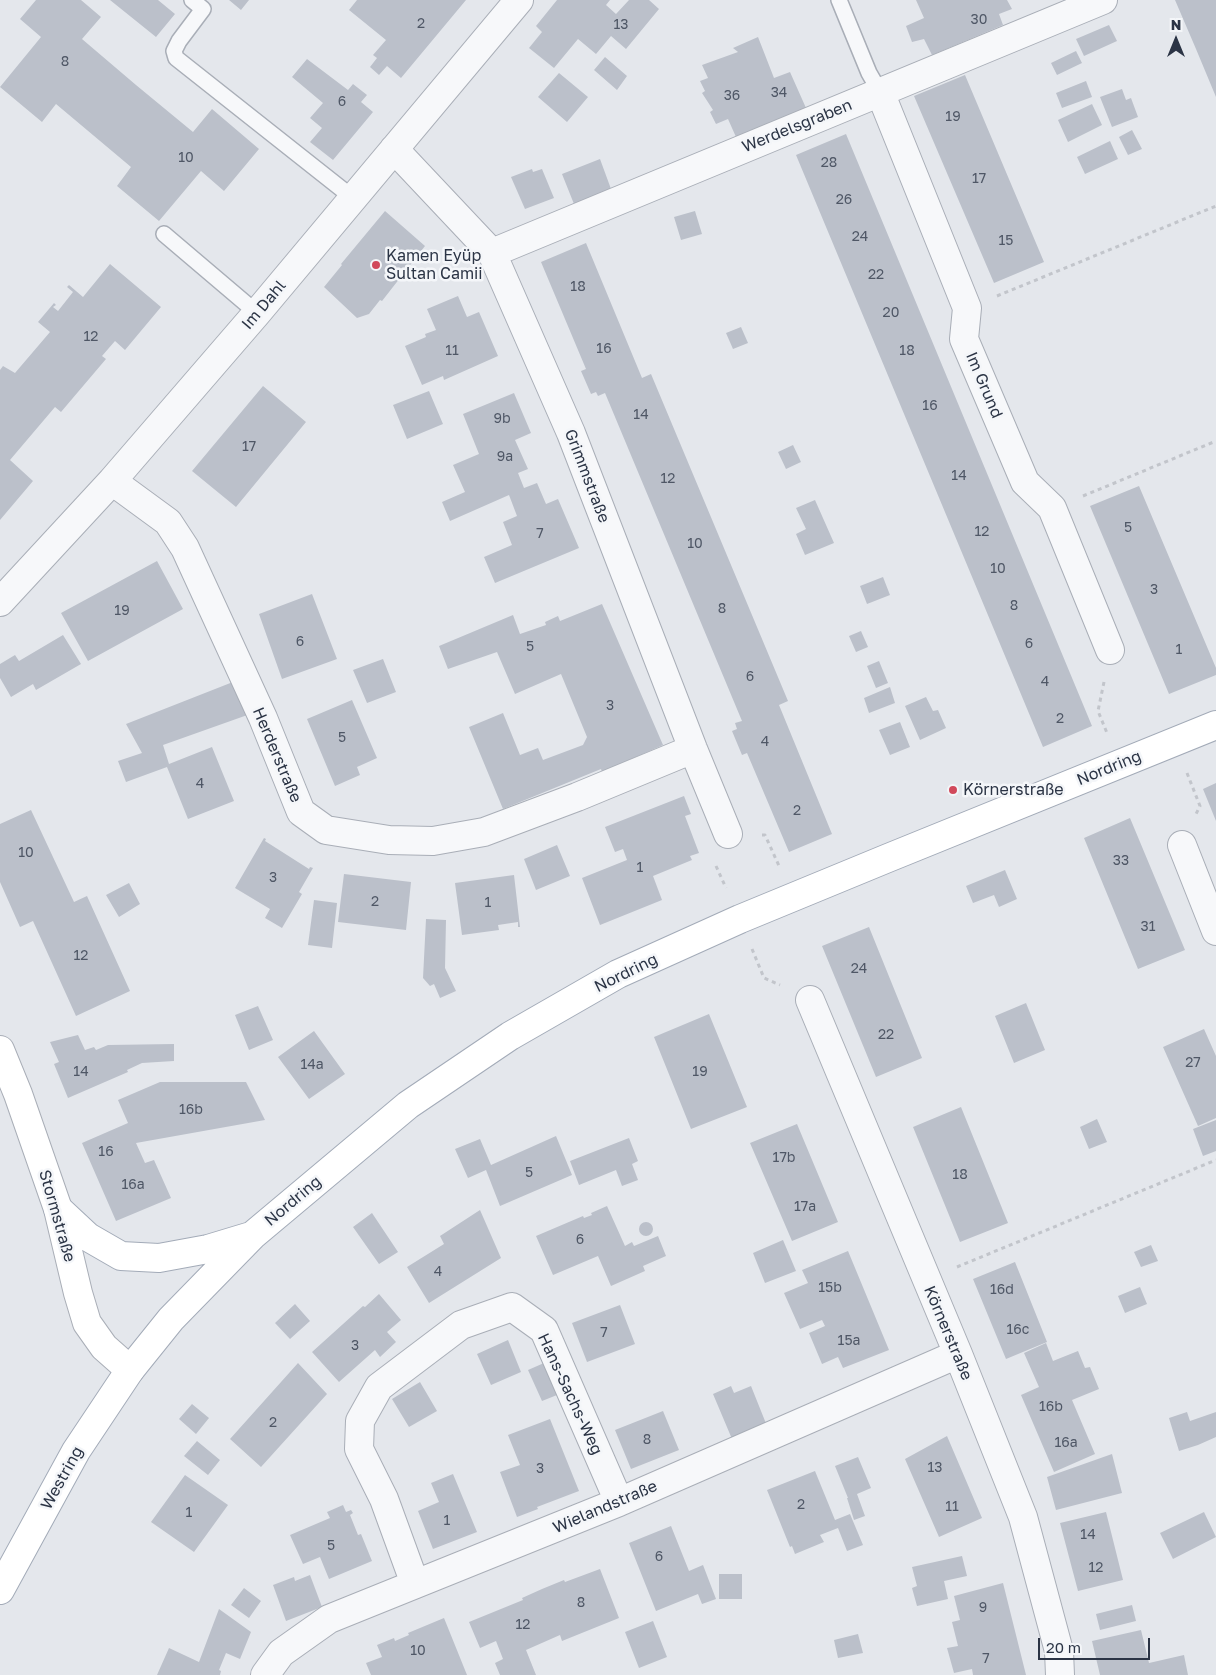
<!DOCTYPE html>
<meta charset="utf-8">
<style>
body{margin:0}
#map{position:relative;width:1216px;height:1675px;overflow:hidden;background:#e4e7ec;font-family:"Golos Text",sans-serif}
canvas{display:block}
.north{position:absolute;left:1151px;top:15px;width:50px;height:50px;-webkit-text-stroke:4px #f4f6f9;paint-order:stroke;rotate:0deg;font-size:14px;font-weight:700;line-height:20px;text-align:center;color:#2b3445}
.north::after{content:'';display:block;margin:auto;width:18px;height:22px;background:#2b3445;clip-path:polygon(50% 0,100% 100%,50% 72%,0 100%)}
.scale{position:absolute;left:1038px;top:1638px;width:112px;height:22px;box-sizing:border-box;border:2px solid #2b3445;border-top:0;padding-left:6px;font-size:15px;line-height:18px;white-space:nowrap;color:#2b3445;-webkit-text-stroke:4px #f4f6f9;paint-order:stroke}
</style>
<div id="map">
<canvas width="1216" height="1675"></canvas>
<div class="north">N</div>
<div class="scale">20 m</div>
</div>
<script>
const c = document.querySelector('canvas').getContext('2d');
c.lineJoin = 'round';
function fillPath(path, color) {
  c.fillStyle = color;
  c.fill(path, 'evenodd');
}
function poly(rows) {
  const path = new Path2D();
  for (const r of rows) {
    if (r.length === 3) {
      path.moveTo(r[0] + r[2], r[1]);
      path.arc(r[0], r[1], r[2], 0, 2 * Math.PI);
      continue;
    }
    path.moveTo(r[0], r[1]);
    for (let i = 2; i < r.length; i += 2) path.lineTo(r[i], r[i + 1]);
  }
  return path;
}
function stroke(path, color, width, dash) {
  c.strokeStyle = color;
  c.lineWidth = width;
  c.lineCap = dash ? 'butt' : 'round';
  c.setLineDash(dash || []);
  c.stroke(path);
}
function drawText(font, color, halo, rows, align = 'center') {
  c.font = font + ' "Golos Text",sans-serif';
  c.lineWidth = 5;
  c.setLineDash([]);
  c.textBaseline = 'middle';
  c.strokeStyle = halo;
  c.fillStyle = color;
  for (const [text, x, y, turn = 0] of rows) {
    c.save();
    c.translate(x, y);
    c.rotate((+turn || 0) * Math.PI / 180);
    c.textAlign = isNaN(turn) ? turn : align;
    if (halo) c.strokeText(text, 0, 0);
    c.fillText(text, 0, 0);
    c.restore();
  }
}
fillPath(poly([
 [36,0,81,0,101,17,82,39,136,85,193,132,212,109,259,149,224,191,201,171,159,221,117,186,131,167,56,104,42,122,0,87,41,37,20,19],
 [110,0,158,0,175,14,156,37],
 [229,0,249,0,241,10],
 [357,0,466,0,401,78,387,66,379,75,370,67,377,58,373,55,386,40,349,10],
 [557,0,610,0,606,5,616,14,629,0,649,0,659,9,626,49,611,36,596,54,578,39,554,68,529,48,542,32,536,26],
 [916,0,1007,0,1012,9,999,14,1003,25,932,55,924,39,912,42,906,26,924,18],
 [1175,0,1216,0,1216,97,1196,49],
 [1109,25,1117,41,1084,56,1076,39],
 [758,37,774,78,790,72,806,108,736,137,728,119,716,124,710,112,713,110,702,93,705,91,700,81,708,78,702,65,738,52,733,48],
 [1076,51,1082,63,1057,75,1051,63],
 [605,57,627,76,617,90,594,70],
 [307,59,348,90,353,84,367,95,361,102,373,112,333,160,310,142,322,128,310,118,323,103,292,77],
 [559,73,588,97,567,122,538,97],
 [965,75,1044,262,994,283,914,96],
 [1086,81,1092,97,1062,108,1056,93],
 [1122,89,1126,100,1131,98,1138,117,1112,127,1100,97],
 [1092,104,1102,125,1068,142,1058,120],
 [1132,130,1142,149,1128,155,1119,137],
 [846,134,1092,726,1043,747,796,155],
 [1110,141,1118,159,1085,174,1077,157],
 [600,159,611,189,574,204,562,174],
 [532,169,533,172,542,169,554,198,525,209,511,177],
 [385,211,425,246,382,301,380,300,369,314,357,318,324,287,342,265,341,264],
 [695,211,702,234,681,240,674,217],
 [586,243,642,378,651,374,788,701,779,705,832,834,789,852,747,753,742,755,732,731,737,729,735,723,742,721,605,393,598,396,596,392,591,394,581,371,586,369,541,262],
 [110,264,161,307,125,350,115,341,102,356,106,359,61,412,55,407,10,460,33,481,0,520,0,370,3,366,15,373,50,332,38,322,54,303,56,305,53,307,58,311,73,292,67,287,69,285,83,297],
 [458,296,467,317,479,312,498,356,444,380,443,376,422,385,405,346,426,337,425,334,436,330,427,309],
 [741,327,748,343,733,349,726,333],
 [263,386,306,422,236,507,192,471],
 [429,391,443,424,407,439,393,405],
 [514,393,531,433,515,440,528,469,518,473,524,488,537,483,546,504,558,499,579,548,495,583,484,557,512,545,503,522,517,516,509,495,450,521,442,502,465,492,453,465,479,454,463,414],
 [793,445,801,462,786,469,778,452],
 [1139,486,1216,668,1216,675,1169,694,1090,506],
 [815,500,834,543,805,555,796,534,806,529,796,508],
 [157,561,183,609,88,661,61,613],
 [883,577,890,595,867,604,860,586],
 [312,594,337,659,282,679,259,614],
 [602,604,663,745,602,772,601,769,503,809,469,727,503,713,520,755,538,748,543,760,583,745,587,737,561,674,515,694,497,652,448,669,439,646,513,615,520,634,546,625,545,622,558,616,560,621],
 [861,631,868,647,856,652,849,636],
 [63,635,81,664,36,690,33,684,11,697,0,678,0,664,15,655,19,661],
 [383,659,396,692,367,703,353,670],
 [879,661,888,683,876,688,867,666],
 [238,680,253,713,163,745,169,764,212,747,234,801,188,819,167,767,126,782,118,761,142,753,126,724],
 [890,687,895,703,869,713,864,698],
 [926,697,933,711,938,710,946,728,920,740,905,706],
 [352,700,377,758,357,767,360,775,335,786,307,719],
 [900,722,910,747,890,755,879,730],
 [1216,783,1216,821,1203,789],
 [684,796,691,814,685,816,699,853,690,856,692,860,653,876,662,900,600,925,582,878,627,860,623,849,615,852,605,827],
 [31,810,74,902,87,896,130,991,76,1016,33,921,20,927,0,882,0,824],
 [1130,818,1185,950,1138,969,1084,838],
 [264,838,266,839,265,841,309,869,310,867,313,868,299,892,302,894,282,928,265,918,270,909,235,888],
 [557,845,570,876,536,890,524,859],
 [1005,870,1017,899,999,907,994,895,973,903,966,886],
 [344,874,411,882,406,930,338,922],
 [514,875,520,927,518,927,518,922,498,925,499,930,462,935,455,883],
 [129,883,140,904,119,917,106,895],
 [314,900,337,903,332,948,308,945],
 [426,919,446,920,445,968,456,991,440,998,434,984,430,986,423,978],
 [869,927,922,1058,876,1077,822,946],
 [1026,1003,1045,1050,1014,1063,995,1016],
 [258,1006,273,1040,249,1050,235,1015],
 [709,1014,747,1107,691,1129,654,1037],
 [1204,1029,1216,1056,1216,1118,1198,1126,1163,1047],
 [314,1031,345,1074,309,1099,278,1057],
 [78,1035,85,1050,94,1047,96,1050,108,1045,174,1044,174,1061,142,1063,127,1070,128,1072,68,1098,54,1064,59,1062,50,1042],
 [160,1082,246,1082,265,1120,136,1143,145,1163,154,1160,171,1198,116,1221,82,1143,128,1123,118,1100],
 [961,1107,1008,1223,960,1242,913,1127],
 [1097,1119,1107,1142,1089,1149,1080,1127],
 [1216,1120,1216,1151,1203,1156,1193,1129],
 [797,1124,838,1222,792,1241,750,1143],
 [556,1136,572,1175,500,1206,486,1170,468,1178,455,1149,480,1139,491,1165],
 [629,1138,638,1161,632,1164,638,1180,622,1186,616,1170,579,1185,570,1161],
 [607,1206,625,1246,632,1242,634,1246,658,1236,666,1256,643,1266,645,1271,611,1286,598,1256,553,1275,536,1236,583,1216,584,1218,592,1215,591,1213],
 [480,1210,501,1258,429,1303,407,1267,444,1244,440,1236],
 [372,1213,398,1252,379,1264,353,1227],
 [646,1229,7],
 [783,1240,796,1271,765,1283,753,1253],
 [1151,1245,1158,1261,1141,1267,1134,1252],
 [848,1251,889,1350,843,1368,838,1357,822,1364,809,1333,825,1326,822,1320,800,1329,784,1293,808,1283,802,1270],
 [1015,1262,1047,1342,1006,1359,973,1279],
 [1140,1287,1147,1304,1125,1313,1118,1296],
 [379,1294,401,1320,387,1332,396,1342,380,1357,375,1350,339,1382,312,1352,363,1306,365,1307],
 [295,1304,310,1321,290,1339,275,1323],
 [620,1305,635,1344,587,1362,572,1323],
 [508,1340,521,1372,491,1385,477,1354],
 [1046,1343,1053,1361,1078,1351,1085,1368,1090,1367,1099,1389,1072,1400,1095,1454,1054,1472,1021,1395,1039,1387,1024,1353],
 [298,1363,327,1394,261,1467,230,1439],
 [544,1363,557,1395,542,1401,528,1370],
 [420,1382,437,1411,409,1427,392,1399],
 [731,1386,734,1393,751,1386,767,1426,732,1439,713,1394],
 [192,1404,209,1418,196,1434,179,1419],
 [663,1411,679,1450,631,1469,615,1430],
 [1187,1412,1190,1421,1216,1412,1216,1437,1198,1445,1179,1451,1169,1418],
 [550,1419,579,1491,537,1507,538,1509,517,1517,500,1472,520,1465,508,1435],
 [947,1436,982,1518,939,1537,905,1459],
 [197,1441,220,1460,208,1475,184,1456],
 [1112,1454,1122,1493,1056,1510,1047,1477],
 [858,1457,871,1488,857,1494,865,1516,854,1520,847,1498,848,1498,835,1466],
 [815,1471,835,1520,850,1514,863,1545,847,1551,838,1528,820,1535,824,1542,795,1554,792,1546,790,1547,767,1490],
 [453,1474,477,1532,433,1549,418,1511,439,1502,431,1483],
 [185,1475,228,1505,194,1552,151,1522],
 [343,1505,346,1512,351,1510,353,1513,350,1515,358,1535,361,1534,372,1561,329,1579,320,1557,303,1564,290,1535,330,1518,327,1512],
 [1106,1512,1123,1580,1078,1591,1060,1523],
 [1204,1512,1216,1537,1173,1559,1160,1533],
 [671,1526,689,1571,703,1565,716,1599,702,1604,698,1594,656,1611,629,1543],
 [962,1556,967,1576,944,1581,948,1599,917,1606,912,1588,917,1586,912,1567],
 [600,1569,619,1618,562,1641,560,1635,526,1650,536,1675,500,1675,495,1663,503,1659,496,1641,480,1648,469,1622,523,1600,522,1598,542,1589,564,1580,565,1582],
 [719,1574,742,1574,742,1599,719,1599],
 [310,1575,322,1607,286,1621,273,1585,294,1577,295,1581],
 [1003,1583,1026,1675,973,1675,972,1669,954,1673,947,1648,958,1646,952,1622,960,1620,954,1596],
 [244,1588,261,1601,249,1618,231,1605],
 [1132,1605,1136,1621,1100,1630,1096,1614],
 [219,1609,251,1632,240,1659,226,1653,219,1670,221,1671,220,1675,157,1675,169,1648,199,1662],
 [444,1618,467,1675,371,1675,366,1663,382,1657,377,1645,394,1638,395,1641,409,1635,408,1633],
 [653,1621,667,1657,639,1668,625,1632],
 [1141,1630,1149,1663,1184,1655,1188,1675,1100,1675,1092,1641],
 [858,1634,863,1653,838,1658,834,1640]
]), '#bbc0ca');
const lane = poly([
 [192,0,203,9,179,41,174,51,176,58,353,198],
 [839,0,869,73,880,92],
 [164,234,257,313]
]);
const street = poly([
 [880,92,967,308,964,339,1025,482,1052,508,1110,650],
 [394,149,492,253,571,433,693,749,728,834],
 [492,253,1103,0],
 [112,481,168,522,185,548,263,718,301,812,326,830,389,840,433,841,484,832,577,797,693,749],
 [0,602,112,481,257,313,519,0],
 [1182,845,1216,931],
 [810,1000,958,1354,1023,1517,1059,1651,1060,1675],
 [415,1584,384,1499,359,1449,360,1421,379,1387,461,1325,512,1307,544,1330,619,1502],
 [265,1675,281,1653,329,1619,619,1502,958,1354]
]);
const secondary = poly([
 [0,1050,18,1094,58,1209,78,1293,87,1323,104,1347,130,1370]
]);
const primary = poly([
 [58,1209,88,1237,121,1256,159,1258,208,1249,251,1236],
 [0,1590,76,1451,130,1370,171,1319,253,1235,408,1105,510,1036,618,974,740,919,888,858,1216,725]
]);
stroke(lane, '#a9aeb7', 18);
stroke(street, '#a9aeb7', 30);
stroke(secondary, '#a9aeb7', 30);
stroke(primary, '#a3abb8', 30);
stroke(poly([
 [997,296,1216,206],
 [1083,496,1216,441],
 [1104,682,1098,711,1107,733],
 [1187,773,1200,806,1195,816],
 [762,835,765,835,780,868],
 [716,866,726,888],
 [752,949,764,978,780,985],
 [957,1267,1216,1160]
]), '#c2c5cb', 3, [4, 4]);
stroke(lane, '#f7f8fa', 15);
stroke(street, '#f7f8fa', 28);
stroke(secondary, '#fff', 28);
stroke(primary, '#fff', 28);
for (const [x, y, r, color] of [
 [376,265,5,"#d1495b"],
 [953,790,5,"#d1495b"]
]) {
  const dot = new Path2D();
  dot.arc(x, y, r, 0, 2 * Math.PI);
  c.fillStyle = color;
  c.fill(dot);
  stroke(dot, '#f4f6f9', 2);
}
drawText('14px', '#4f5766', null, [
 ["30",979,20],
 ["2",421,24],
 ["13",621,25],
 ["8",65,62],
 ["34",779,93],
 ["36",732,96],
 ["6",342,102],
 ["19",953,117],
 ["10",186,158],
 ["28",829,163],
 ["17",979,179],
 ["26",844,200],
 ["24",860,237],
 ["15",1006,241],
 ["22",876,275],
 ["18",578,287],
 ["20",891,313],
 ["12",91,337],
 ["16",604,349],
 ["11",452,351],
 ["18",907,351],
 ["16",930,406],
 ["14",641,415],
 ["9b",502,419],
 ["17",249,447],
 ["9a",505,457],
 ["14",959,476],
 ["12",668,479],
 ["5",1128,528],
 ["12",982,532],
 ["7",540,534],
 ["10",695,544],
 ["10",998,569],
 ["3",1154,590],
 ["8",1014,606],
 ["8",722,609],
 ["19",122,611],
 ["6",300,642],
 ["6",1029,644],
 ["5",530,647],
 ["1",1179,650],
 ["6",750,677],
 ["4",1045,682],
 ["3",610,706],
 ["2",1060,719],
 ["5",342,738],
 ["4",765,742],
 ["4",200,784],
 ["2",797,811],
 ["10",26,853],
 ["33",1121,861],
 ["1",640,868],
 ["3",273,878],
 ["2",375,902],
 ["1",488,903],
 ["31",1148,927],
 ["12",81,956],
 ["24",859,969],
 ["22",886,1035],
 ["27",1193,1063],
 ["14a",312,1065],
 ["14",81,1072],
 ["19",700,1072],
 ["16b",191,1110],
 ["16",106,1152],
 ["17b",784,1158],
 ["5",529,1173],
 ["18",960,1175],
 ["16a",133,1185],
 ["17a",805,1207],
 ["6",580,1240],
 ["4",438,1272],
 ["15b",830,1288],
 ["16d",1002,1290],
 ["16c",1018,1330],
 ["7",604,1333],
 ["15a",849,1341],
 ["3",355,1346],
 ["16b",1051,1407],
 ["2",273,1423],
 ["8",647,1440],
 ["16a",1066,1443],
 ["13",935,1468],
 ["3",540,1469],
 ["2",801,1505],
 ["11",952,1507],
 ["1",189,1513],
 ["1",447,1521],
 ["14",1088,1535],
 ["5",331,1546],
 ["6",659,1557],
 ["12",1096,1568],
 ["8",581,1603],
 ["9",983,1608],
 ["12",523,1625],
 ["10",418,1651],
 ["7",986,1659]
]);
drawText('16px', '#2b3445', '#f4f6f9', [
 ["Werdelsgraben",797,126,-22],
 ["Im Dahl",264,305,-50],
 ["Im Grund",984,385,67],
 ["Grimmstraße",587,476,69],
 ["Herderstraße",277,755,67],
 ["Nordring",1109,768,-22],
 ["Nordring",626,973,-26],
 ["Nordring",293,1201,-40],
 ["Stormstraße",57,1216,74],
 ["Körnerstraße",948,1333,67],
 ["Hans-Sachs-Weg",570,1394,65],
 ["Westring",62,1478,-61],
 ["Wielandstraße",605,1507,-23]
]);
drawText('16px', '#2b3445', '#f4f6f9', [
 ["Kamen Eyüp",386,256],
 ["Sultan Camii",386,274],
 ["Körnerstraße",963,790]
], 'left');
</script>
